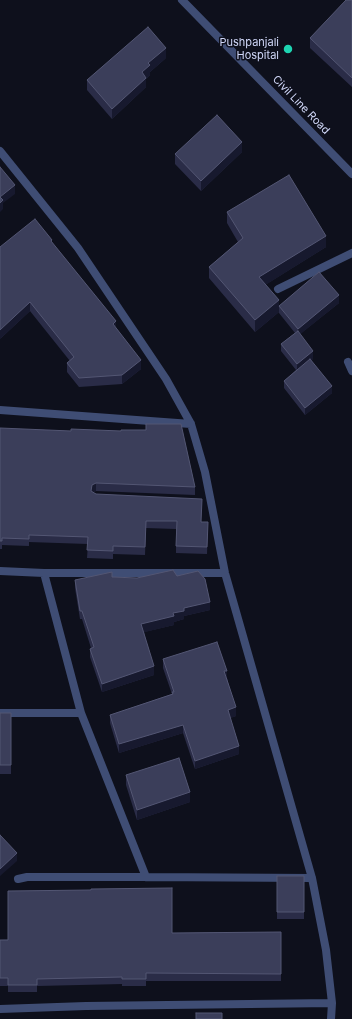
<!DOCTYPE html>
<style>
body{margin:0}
canvas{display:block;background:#0e101c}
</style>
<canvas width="352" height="1019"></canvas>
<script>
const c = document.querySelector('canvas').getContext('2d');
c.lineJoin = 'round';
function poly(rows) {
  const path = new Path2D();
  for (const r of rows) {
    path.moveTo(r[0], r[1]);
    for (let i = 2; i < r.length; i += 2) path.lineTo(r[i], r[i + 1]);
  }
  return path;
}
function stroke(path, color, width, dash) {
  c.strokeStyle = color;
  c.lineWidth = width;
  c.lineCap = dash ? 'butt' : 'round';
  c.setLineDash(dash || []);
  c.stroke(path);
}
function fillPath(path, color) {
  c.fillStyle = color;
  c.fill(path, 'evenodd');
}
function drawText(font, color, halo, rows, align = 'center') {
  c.font = font + ' Inter,sans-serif';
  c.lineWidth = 3;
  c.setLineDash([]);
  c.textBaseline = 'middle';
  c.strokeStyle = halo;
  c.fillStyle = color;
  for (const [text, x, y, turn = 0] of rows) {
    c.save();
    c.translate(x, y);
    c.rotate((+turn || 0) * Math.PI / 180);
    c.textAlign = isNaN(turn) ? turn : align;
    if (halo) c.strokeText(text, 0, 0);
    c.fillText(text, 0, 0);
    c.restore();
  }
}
stroke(poly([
 [0,151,78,248,166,379,191,424,205,472,225,573,312,878,326,950,332,1003,331,1019],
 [278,289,352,253],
 [348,362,352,371],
 [0,410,191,424],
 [0,571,44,573,225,573],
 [44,573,81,713,146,877],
 [0,713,81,713],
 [18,879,27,877,146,877,312,878],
 [0,1009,86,1006,332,1003]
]), '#3f4d74', 8);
stroke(poly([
 [182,0,352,174]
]), '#3f4d74', 8);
fillPath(poly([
 [352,0,352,87,310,48,310,38],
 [166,58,150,72,150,75,146,79,146,87,112,119,87,90,87,80],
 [242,152,201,191,175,164,175,154],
 [227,212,326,247,265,285,279,306,339,303,300,334,313,359,311,360,332,393,305,415,284,388,284,381,296,370,281,351,281,344,295,333,279,313,279,312,255,332,209,278,209,267,238,242,227,223],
 [52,243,116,329,141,369,122,384,79,387,67,372,67,363,70,361,30,311,0,339],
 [0,428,195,487,195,495,96,491,93,492,96,494,202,522,208,522,207,554,176,553,176,529,146,528,145,555,113,554,113,559,87,558,88,544,29,542,29,546,2,545,2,549,0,549],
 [177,576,210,610,184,616,184,619,174,622,174,625,144,632,154,675,102,692,90,657,90,649,91,648,82,619,80,619,75,588,75,580,112,577,137,578],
 [163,659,227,678,236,716,230,718,239,754,195,769,183,733,119,753,110,723,110,715,172,694,163,668],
 [0,713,11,713,11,774,0,774],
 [126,775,190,802,137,820,126,785],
 [277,876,304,876,304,919,277,919],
 [281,932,281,981,146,981,146,986,122,986,122,984,37,986,37,992,8,992,8,986,0,986,0,940,172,933]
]), '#2a2c47');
fillPath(poly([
 [166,48,166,58,150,72,150,75,146,79,146,87,112,119,112,109,142,72,148,63],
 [242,142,242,152,201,191,201,181],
 [15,185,15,194,3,203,3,209,0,212,0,197],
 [326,236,326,247,259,289,259,277],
 [339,295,339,303,298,336,298,329],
 [279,300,279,312,255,332,255,320],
 [30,302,30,311,0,339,0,330],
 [116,321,116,330,113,324],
 [313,351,313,359,297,371,297,364],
 [141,360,141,369,122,384,122,375],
 [332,386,332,393,305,415,305,408],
 [96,483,96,491,92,493,91,491,92,485],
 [210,602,210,610,184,616,184,619,174,622,174,625,141,633,141,624,173,613,184,608],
 [154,666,154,675,102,692,102,684],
 [224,671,227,671,227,679],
 [236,707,236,716,228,719,228,710],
 [183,725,183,733,119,753,119,744],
 [239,746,239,754,195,769,195,761],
 [190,792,190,802,137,820,137,810],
 [17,853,17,861,0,876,0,869]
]), '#17192e');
const building = poly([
 [346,0,352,0,352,78,310,38,346,0],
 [148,27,166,48,148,63,150,65,142,72,146,78,112,109,87,80,148,27],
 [217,115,242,142,201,181,175,154,217,115],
 [0,167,15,185,0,197,3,200,0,203,0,167],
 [289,175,326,236,259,277,279,300,255,320,209,267,243,238,227,212,289,175],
 [35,219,52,240,51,241,116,321,113,324,141,360,122,375,79,378,67,363,74,357,30,302,0,330,0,247,35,219],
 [319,272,339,295,298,329,279,306,319,272],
 [298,331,313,351,297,364,281,344,298,331],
 [310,359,332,386,305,408,284,381,310,359],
 [146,424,181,424,195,487,96,483,92,485,91,491,96,494,202,499,201,522,208,522,207,547,176,546,177,521,146,521,145,547,113,546,113,551,87,550,88,537,29,535,29,539,2,538,2,541,0,541,0,428,71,431,71,429,121,431,121,430,146,430,146,424],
 [173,570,177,576,198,571,205,579,210,602,184,608,184,611,173,613,174,616,141,624,154,666,102,684,90,649,94,647,82,611,80,611,75,580,112,572,112,577,137,578,173,570],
 [217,642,227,671,224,671,236,707,228,710,239,746,195,761,183,725,119,744,110,715,173,694,172,692,174,692,163,659,217,642],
 [0,713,11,713,11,765,0,765,0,713],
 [179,758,190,792,137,810,126,775,179,758],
 [0,835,17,853,0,869,0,835],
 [277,876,304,876,304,912,277,912,277,876],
 [172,888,172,933,281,932,281,974,146,973,146,979,122,979,122,977,37,979,37,985,8,985,8,978,0,978,0,940,8,940,8,891,91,890,91,889,172,888],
 [196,1013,222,1013,222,1019,196,1019,196,1013]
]);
fillPath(building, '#3b3e5a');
stroke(building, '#535673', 1);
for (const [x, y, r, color] of [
 [288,49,5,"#1ed5b2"]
]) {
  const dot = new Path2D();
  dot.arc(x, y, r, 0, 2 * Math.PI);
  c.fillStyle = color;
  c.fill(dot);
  stroke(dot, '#0e101c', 1.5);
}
drawText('11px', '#d0d7f8', '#0e101c', [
 ["Pushpanjali",279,43],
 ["Hospital",279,56]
], 'right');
drawText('11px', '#d0d7f8', '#0e101c', [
 ["Civil Line Road",301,105,46]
]);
</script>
